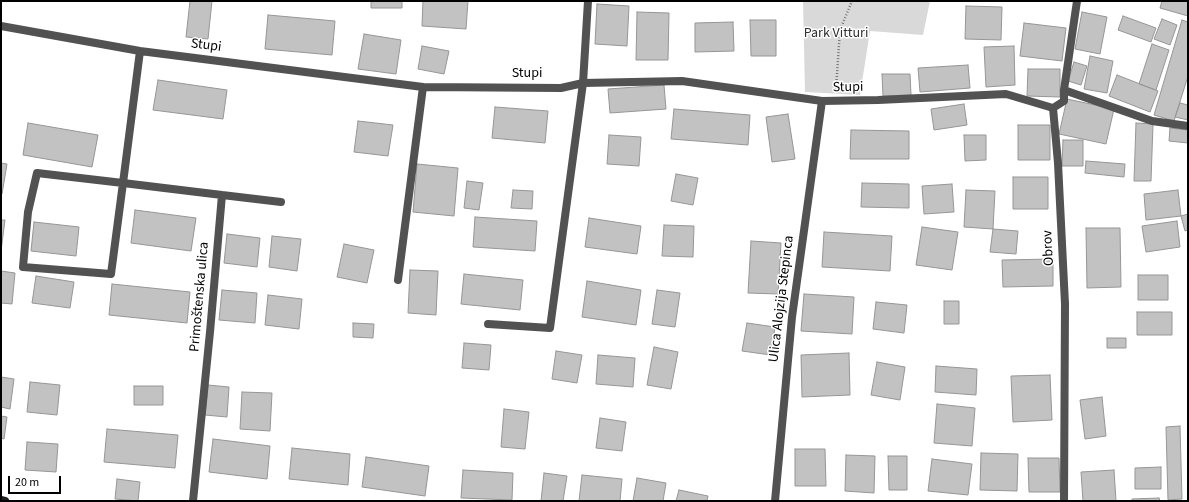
<!DOCTYPE html>
<meta charset="utf-8">
<style>
body{margin:0}
#map{position:relative;width:1189px;height:502px;overflow:hidden;background:#fff;font-family:"Source Sans 3",sans-serif}
canvas{display:block}
.frame{position:absolute;inset:0;border:2px solid #000;pointer-events:none}
.scale{position:absolute;left:8px;top:476px;width:53px;height:18px;box-sizing:border-box;border:2px solid #000;border-top:0;padding-left:5px;font-size:12px;line-height:14px;white-space:nowrap;color:#000;-webkit-text-stroke:3px #fff;paint-order:stroke}
</style>
<div id="map">
<canvas width="1189" height="502"></canvas>
<div class="frame"></div>
<div class="scale">20 m</div>
</div>
<script>
const c = document.querySelector('canvas').getContext('2d');
c.lineJoin = 'round';
function fillPath(path, color) {
  c.fillStyle = color;
  c.fill(path, 'evenodd');
}
function poly(rows) {
  const path = new Path2D();
  for (const r of rows) {
    path.moveTo(r[0], r[1]);
    for (let i = 2; i < r.length; i += 2) path.lineTo(r[i], r[i + 1]);
  }
  return path;
}
function stroke(path, color, width, dash) {
  c.strokeStyle = color;
  c.lineWidth = width;
  c.lineCap = dash ? 'butt' : 'round';
  c.setLineDash(dash || []);
  c.stroke(path);
}
function drawText(font, color, halo, rows, align = 'center') {
  c.font = font + ' "Source Sans 3",sans-serif';
  c.lineWidth = 3;
  c.setLineDash([]);
  c.textBaseline = 'middle';
  c.strokeStyle = halo;
  c.fillStyle = color;
  for (const [text, x, y, turn = 0] of rows) {
    c.save();
    c.translate(x, y);
    c.rotate((+turn || 0) * Math.PI / 180);
    c.textAlign = isNaN(turn) ? turn : align;
    if (halo) c.strokeText(text, 0, 0);
    c.fillText(text, 0, 0);
    c.restore();
  }
}
fillPath(poly([
 [803,1,930,1,923,35,870,31,860,95,805,92]
]), '#d9d9d9');
const building = poly([
 [190,1,212,1,208,39,186,37,190,1],
 [371,1,402,1,402,8,371,8,371,1],
 [423,1,468,1,466,29,422,26,423,1],
 [1162,1,1188,1,1188,16,1160,8,1162,1],
 [597,4,629,6,627,46,595,44,597,4],
 [966,6,1002,7,1001,40,965,39,966,6],
 [637,12,669,13,668,60,636,60,637,12],
 [1082,12,1107,17,1100,54,1075,49,1082,12],
 [268,15,335,21,332,55,265,49,268,15],
 [1123,16,1156,28,1151,42,1118,30,1123,16],
 [1162,19,1177,25,1170,45,1154,39,1162,19],
 [750,20,776,20,776,56,751,56,750,20],
 [1182,20,1188,22,1188,76,1174,121,1154,115,1182,20],
 [733,22,734,51,695,52,695,23,733,22],
 [1024,23,1066,28,1062,61,1020,56,1024,23],
 [364,34,401,40,396,74,358,69,364,34],
 [1152,44,1169,50,1156,90,1139,84,1152,44],
 [422,46,449,51,444,74,418,69,422,46],
 [1014,46,1015,85,986,87,984,47,1014,46],
 [1090,56,1113,61,1107,93,1084,89,1090,56],
 [1074,62,1087,66,1081,85,1068,81,1074,62],
 [968,65,970,88,920,92,918,68,968,65],
 [1028,69,1060,69,1060,97,1027,96,1028,69],
 [882,74,910,74,911,95,883,96,882,74],
 [1117,75,1158,91,1150,112,1109,96,1117,75],
 [158,80,227,90,223,119,153,110,158,80],
 [664,85,666,109,610,113,608,89,664,85],
 [1067,99,1114,109,1106,144,1059,134,1067,99],
 [1180,103,1188,105,1188,120,1175,117,1180,103],
 [964,104,967,125,934,130,931,109,964,104],
 [495,107,548,111,545,143,492,138,495,107],
 [674,109,750,115,748,145,671,139,674,109],
 [788,114,795,159,772,162,766,117,788,114],
 [358,121,393,125,388,156,354,152,358,121],
 [28,123,98,135,92,167,23,155,28,123],
 [1136,123,1153,124,1151,181,1134,181,1136,123],
 [1018,125,1050,125,1050,160,1018,160,1018,125],
 [1170,128,1188,130,1188,143,1169,141,1170,128],
 [851,130,909,131,909,159,850,159,851,130],
 [609,135,641,137,639,166,607,164,609,135],
 [964,135,986,135,986,160,965,161,964,135],
 [1063,140,1083,140,1083,166,1062,166,1063,140],
 [1086,161,1125,164,1124,177,1085,173,1086,161],
 [1,163,7,164,2,194,1,193,1,163],
 [417,164,458,168,454,216,413,212,417,164],
 [676,174,698,178,693,205,671,201,676,174],
 [1013,177,1048,177,1048,209,1013,209,1013,177],
 [467,181,483,183,479,210,464,208,467,181],
 [862,183,909,184,909,208,861,207,862,183],
 [952,184,954,212,924,214,922,186,952,184],
 [513,190,533,191,532,209,511,208,513,190],
 [966,190,995,191,993,229,964,227,966,190],
 [1178,190,1181,216,1146,220,1144,194,1178,190],
 [135,210,196,218,191,251,131,243,135,210],
 [1188,214,1188,230,1185,231,1181,216,1188,214],
 [475,217,537,221,535,251,473,247,475,217],
 [589,218,641,226,637,254,585,247,589,218],
 [1,220,5,220,1,251,1,220],
 [1177,221,1180,247,1146,252,1142,226,1177,221],
 [34,222,79,227,76,256,31,251,34,222],
 [664,225,694,226,693,257,662,256,664,225],
 [922,227,958,232,952,270,916,265,922,227],
 [1086,228,1120,228,1121,287,1087,288,1086,228],
 [993,229,1018,231,1016,254,990,252,993,229],
 [824,232,892,236,890,271,822,267,824,232],
 [227,234,260,238,257,267,224,263,227,234],
 [272,236,301,239,297,271,269,267,272,236],
 [751,241,781,243,778,294,748,293,751,241],
 [344,244,374,250,367,283,337,277,344,244],
 [1053,259,1053,286,1003,287,1002,260,1053,259],
 [410,270,438,271,436,315,408,313,410,270],
 [1,271,15,273,12,304,1,303,1,271],
 [464,274,523,280,520,310,461,304,464,274],
 [1138,275,1168,275,1168,300,1138,300,1138,275],
 [36,276,74,282,70,308,32,303,36,276],
 [587,281,641,290,636,325,582,317,587,281],
 [112,284,190,292,187,323,109,315,112,284],
 [222,290,257,293,255,323,219,320,222,290],
 [657,290,680,293,675,327,652,324,657,290],
 [804,294,854,297,852,334,801,331,804,294],
 [268,295,302,299,299,329,265,325,268,295],
 [944,301,959,301,959,324,944,324,944,301],
 [876,302,907,305,904,333,873,329,876,302],
 [1137,312,1172,312,1172,335,1137,335,1137,312],
 [353,323,374,324,373,338,353,337,353,323],
 [747,323,775,327,771,355,742,351,747,323],
 [1107,338,1126,338,1126,348,1107,348,1107,338],
 [464,343,491,345,489,370,462,368,464,343],
 [654,347,678,352,671,389,647,385,654,347],
 [556,351,582,355,577,383,552,379,556,351],
 [849,353,850,395,802,397,801,355,849,353],
 [598,355,635,358,633,387,596,384,598,355],
 [877,362,905,367,900,400,871,395,877,362],
 [936,366,977,369,976,395,935,392,936,366],
 [1050,375,1052,420,1013,422,1011,376,1050,375],
 [1,377,14,379,10,409,1,407,1,377],
 [30,382,60,385,57,415,27,412,30,382],
 [208,385,229,387,227,417,205,415,208,385],
 [134,386,163,386,163,405,134,405,134,386],
 [242,392,272,393,270,431,240,429,242,392],
 [1102,397,1106,436,1085,439,1080,400,1102,397],
 [937,404,975,408,972,446,934,443,937,404],
 [504,409,529,412,525,449,501,447,504,409],
 [1,416,7,417,4,439,1,438,1,416],
 [600,418,626,422,622,451,596,448,600,418],
 [1180,426,1182,499,1168,500,1166,427,1180,426],
 [107,429,178,435,175,468,104,462,107,429],
 [213,439,270,446,267,479,209,472,213,439],
 [27,442,58,444,56,472,25,470,27,442],
 [292,448,350,454,348,485,289,479,292,448],
 [795,449,825,449,826,486,795,486,795,449],
 [981,453,1018,454,1017,491,980,490,981,453],
 [846,455,875,456,874,493,845,491,846,455],
 [888,456,907,456,907,490,889,490,888,456],
 [366,457,429,466,425,496,362,487,366,457],
 [1028,458,1059,458,1060,492,1029,492,1028,458],
 [932,459,972,464,968,495,928,491,932,459],
 [1161,467,1161,489,1135,489,1135,468,1161,467],
 [463,470,513,473,512,500,461,498,463,470],
 [1114,470,1116,501,1083,501,1081,472,1114,470],
 [544,473,567,476,563,501,541,501,544,473],
 [582,475,622,479,620,501,579,501,582,475],
 [637,478,666,483,663,501,633,501,637,478],
 [117,479,140,482,138,501,115,499,117,479],
 [679,490,708,496,707,501,676,501,679,490],
 [1159,498,1160,501,1132,501,1132,499,1159,498]
]);
fillPath(building, '#c2c2c2');
stroke(building, '#969696', 1);
stroke(poly([
 [836,89,840,30,852,1]
]), '#747474', 2.5, [1, 2]);
stroke(poly([
 [1,26,140,51,423,87,561,88,583,83,682,81,822,101,878,100,1006,94,1053,108],
 [140,51,123,183,111,274,23,267,28,212,37,173,123,183,222,195,210,332,193,501],
 [1064,90,1152,121,1188,126],
 [222,195,281,202],
 [398,280,423,87],
 [488,324,550,328,583,83,588,1],
 [775,501,792,317,822,101],
 [1064,501,1065,304,1058,163,1053,108,1064,101,1064,90,1077,1]
]), '#525252', 8);
stroke(poly([
 [1,500,5,501]
]), '#1f1f1f', 8);
drawText('14px', '#303030', '#fff', [
 ["Park Vitturi",836,34]
]);
drawText('14px', '#000', '#fff', [
 ["Stupi",206,46,7],
 ["Stupi",527,74],
 ["Stupi",848,88,-1],
 ["Obrov",1049,248,-93],
 ["Primoštenska ulica",200,297,-85],
 ["Ulica Alojzija Stepinca",782,299,-83]
]);
</script>
